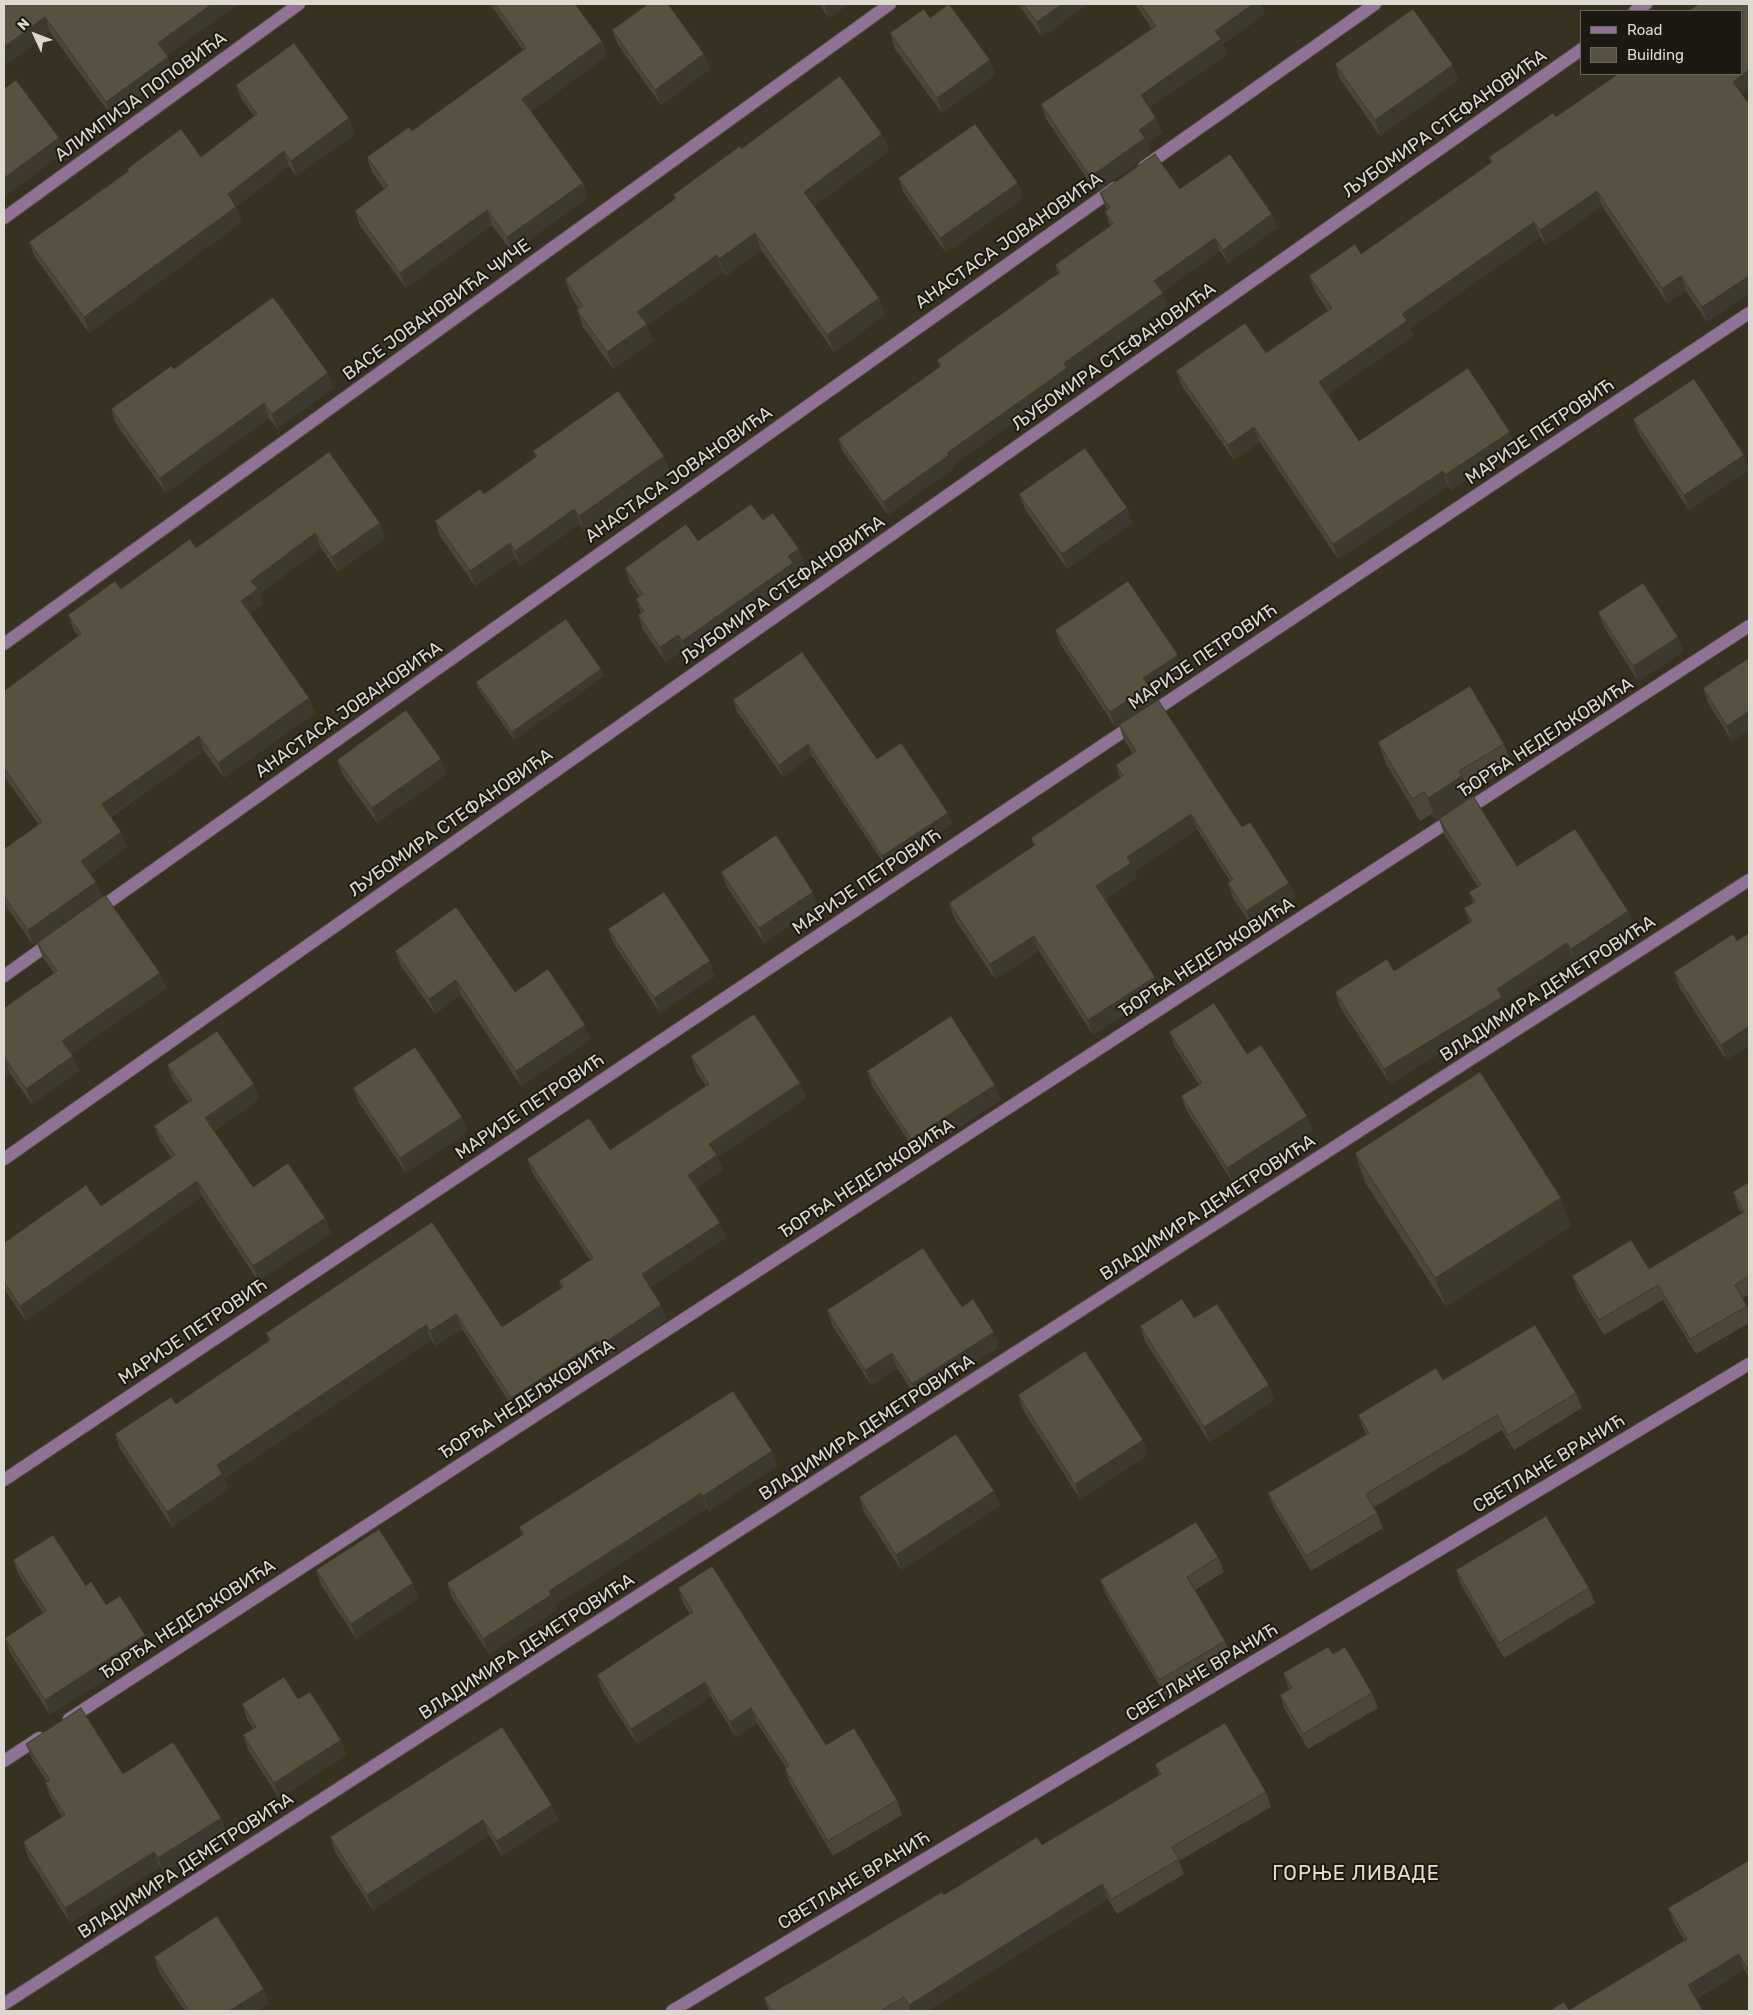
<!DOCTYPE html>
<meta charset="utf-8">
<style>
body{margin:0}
#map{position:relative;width:1753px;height:2015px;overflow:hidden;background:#373121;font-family:Rubik,sans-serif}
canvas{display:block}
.frame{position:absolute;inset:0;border:5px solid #ddd9d0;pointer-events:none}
.legend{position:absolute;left:1580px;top:10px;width:162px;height:65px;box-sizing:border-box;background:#1c1912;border:1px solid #69665e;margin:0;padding:6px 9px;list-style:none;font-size:15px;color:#ddd9d0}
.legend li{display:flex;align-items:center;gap:10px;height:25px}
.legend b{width:25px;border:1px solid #69665e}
.north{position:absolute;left:10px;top:10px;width:50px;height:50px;-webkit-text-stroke:4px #1c1912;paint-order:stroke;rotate:313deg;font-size:14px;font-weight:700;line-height:20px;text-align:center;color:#ddd9d0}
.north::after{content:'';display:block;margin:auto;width:18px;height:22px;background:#ddd9d0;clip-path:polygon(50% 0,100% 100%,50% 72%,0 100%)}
</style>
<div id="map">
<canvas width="1753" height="2015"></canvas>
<div class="frame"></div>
<ul class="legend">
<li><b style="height:6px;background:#907296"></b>Road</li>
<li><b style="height:14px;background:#575141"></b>Building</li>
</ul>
<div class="north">N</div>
</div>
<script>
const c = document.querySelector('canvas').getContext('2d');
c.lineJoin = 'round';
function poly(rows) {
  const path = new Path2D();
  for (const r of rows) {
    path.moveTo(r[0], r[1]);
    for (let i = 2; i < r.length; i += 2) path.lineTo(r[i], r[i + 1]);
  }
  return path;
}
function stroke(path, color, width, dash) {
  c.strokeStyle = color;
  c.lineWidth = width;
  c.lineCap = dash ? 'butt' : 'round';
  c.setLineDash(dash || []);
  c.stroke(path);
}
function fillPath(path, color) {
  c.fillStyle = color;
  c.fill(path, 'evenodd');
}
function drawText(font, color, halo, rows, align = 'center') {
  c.font = font + ' Rubik,sans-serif';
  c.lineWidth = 4;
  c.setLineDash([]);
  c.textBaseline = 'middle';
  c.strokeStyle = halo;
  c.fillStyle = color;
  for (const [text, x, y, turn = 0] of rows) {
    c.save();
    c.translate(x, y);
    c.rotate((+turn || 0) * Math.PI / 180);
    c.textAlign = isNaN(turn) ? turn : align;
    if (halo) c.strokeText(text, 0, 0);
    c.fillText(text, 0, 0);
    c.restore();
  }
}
const minor = poly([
 [1635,11,1646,4],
 [1144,167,1375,4],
 [4,218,299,4],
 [4,644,890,4],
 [96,911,1115,188],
 [4,976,53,941],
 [4,1159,1582,49],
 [4,1480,1749,313],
 [69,1719,1749,626],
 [4,1761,39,1738],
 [4,2004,1749,880],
 [672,2011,1749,1364]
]);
stroke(minor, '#524c3d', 14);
stroke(minor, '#907296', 12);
fillPath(poly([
 [4,4,238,4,167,55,173,72,112,117,50,32,4,66],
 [490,4,575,4,602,41,607,56,531,111,583,183,588,198,512,252,492,225,406,288,360,226,355,211,384,189,372,172,367,157,412,131,523,50],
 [819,4,849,4,829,18],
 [1018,4,1088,4,1042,37],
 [1135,4,1261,4,1265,14,1223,44,1227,54,1149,108,1162,133,1147,143,1150,153,1096,192,1046,119,1041,104,1152,29],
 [930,18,995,75,942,113,895,49,890,33],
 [612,30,704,54,710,69,661,105,618,45],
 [1335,64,1458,80,1380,136,1340,79],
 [236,85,355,134,296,176,289,166,236,207,242,222,89,333,35,257,29,242,128,171,127,169,201,157,254,116,242,100],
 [1742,94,1707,322,1686,291,1667,303,1602,206,1546,245,1540,237,1410,328,1413,336,1328,394,1359,441,1516,447,1451,490,1448,486,1338,559,1260,442,1234,460,1182,386,1176,371,1266,353,1328,311,1315,291,1309,276,1361,254,1491,163,1489,157,1556,117],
 [882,134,889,151,814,206,885,315,834,352,761,250,726,276,723,272,647,326,653,341,613,369,583,327,577,310,579,309,571,296,565,279,675,199,673,195,741,149],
 [898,178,1023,198,946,253,904,193],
 [1180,189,1272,214,1277,228,1228,263,1220,251,1162,292,1167,306,1070,375,1072,381,953,465,954,468,888,515,843,452,838,439,940,367,937,360,1058,274,1055,265,1110,226,1105,212,1108,210,1105,206,1100,193],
 [174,369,333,388,277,429,269,418,166,493,116,424,111,409],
 [1633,419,1744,455,1749,470,1689,510,1639,434],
 [533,451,664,456,669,471,584,531,580,524,520,566,515,558,475,586,440,536,435,521,484,494,536,457],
 [329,452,385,538,338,572,321,548,259,594,263,604,250,613,309,698,315,713,224,778,204,751,111,817,127,847,90,874,96,882,102,897,33,945,8,909,4,912,4,849,39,825,6,779,4,781,4,691,78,636,74,630,68,615,121,589,196,548],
 [1019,494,1127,508,1132,523,1067,569,1025,509],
 [763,520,799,549,805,564,796,570,798,578,688,656,684,650,666,662,643,630,638,615,641,613,636,599,640,597,630,583,625,568],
 [1598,612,1678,637,1683,652,1638,681,1604,627],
 [1055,630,1183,670,1151,692,1154,701,1115,727,1061,645],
 [1749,658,1749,730,1732,741,1708,703,1703,688],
 [601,669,604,676,514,740,479,690,476,682],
 [733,700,877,759,952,824,886,867,812,756,783,777,737,712],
 [1119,725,1242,827,1289,883,1295,898,1252,926,1233,898,1228,883,1230,881,1197,829,1134,871,1137,878,1105,899,1160,992,1093,1035,1039,951,995,979,954,918,949,903,1034,846,1031,838,1120,778,1116,765,1133,754,1124,740],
 [1378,742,1504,744,1512,766,1468,793,1470,798,1436,820,1432,814,1420,821,1386,764],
 [337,760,446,774,377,823,343,775],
 [1439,819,1517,866,1634,926,1576,964,1573,958,1504,1003,1507,1012,1390,1084,1340,1007,1335,992,1394,971,1470,923,1464,908,1473,903,1469,892,1478,887,1444,834],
 [721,872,818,907,764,943,727,887],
 [608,929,715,976,660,1013,614,944],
 [1749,933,1749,1045,1726,1060,1679,987,1674,972,1737,941],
 [37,943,160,973,166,988,71,1054,73,1056,79,1071,32,1104,10,1074,4,1078,4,1008,54,973,43,958],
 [395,951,515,992,590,1040,521,1086,461,995,435,1014,401,966],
 [1169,1032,1313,1131,1233,1183,1187,1111,1181,1096,1199,1085,1175,1047],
 [691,1056,806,1098,718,1157,722,1170,697,1187,726,1238,650,1287,667,1320,606,1360,604,1356,516,1413,462,1329,435,1346,431,1340,224,1479,228,1489,172,1527,120,1449,115,1434,176,1404,269,1342,266,1333,432,1222,502,1327,561,1288,559,1281,590,1260,533,1174,527,1159,610,1150,706,1086,696,1071],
 [167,1065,254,1084,259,1099,214,1131,253,1187,325,1218,331,1233,258,1281,202,1196,26,1321,4,1289,4,1243,101,1206,171,1157,160,1141,154,1126,188,1102,173,1080],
 [867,1071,1001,1100,917,1154,872,1086],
 [353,1088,462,1117,467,1132,406,1173,359,1103],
 [1355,1153,1571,1226,1446,1307,1365,1182],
 [1749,1182,1749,1294,1743,1298,1747,1306,1749,1311,1749,1323,1696,1354,1663,1300,1604,1335,1578,1291,1572,1276,1649,1269,1742,1213,1738,1207,1733,1192],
 [827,1310,999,1347,917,1399,897,1368,871,1385,832,1325],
 [1194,1318,1274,1400,1209,1442,1145,1341,1140,1326],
 [1443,1380,1576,1393,1582,1408,1514,1450,1502,1430,1374,1507,1377,1513,1383,1528,1311,1571,1274,1508,1268,1493,1366,1434,1364,1430,1358,1415],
 [1018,1395,1143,1440,1148,1455,1080,1499,1023,1410],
 [777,1466,709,1511,707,1508,555,1605,557,1610,489,1654,452,1598,447,1583,522,1535,519,1527],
 [994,1491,1000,1506,901,1570,864,1512,859,1497],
 [1218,1557,1224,1572,1195,1590,1225,1641,1230,1656,1165,1695,1106,1595,1100,1580],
 [13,1560,86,1586,106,1605,145,1635,151,1650,50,1715,10,1653,5,1638,43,1613,19,1575],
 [316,1570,419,1598,356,1639,321,1585],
 [1456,1570,1589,1588,1595,1603,1504,1658,1461,1585],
 [678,1588,826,1745,897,1800,902,1815,833,1856,790,1784,785,1769,786,1768,757,1723,736,1737,711,1697,637,1744,602,1690,597,1675,690,1614,683,1603],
 [1333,1654,1372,1693,1378,1708,1308,1749,1285,1710,1280,1695,1289,1689,1283,1673],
 [242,1704,347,1755,279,1798,248,1750,243,1735,253,1728,247,1719],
 [26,1744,123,1774,221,1818,227,1833,164,1873,160,1867,70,1923,28,1857,23,1842,62,1817,51,1798,45,1783,47,1782,32,1759],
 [1155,1764,1266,1792,1271,1807,1179,1861,1184,1874,1117,1914,1108,1899,927,2011,769,2011,764,1998,944,1895,1042,1845,1159,1775],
 [552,1805,558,1820,502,1856,489,1835,373,1910,335,1852,330,1837],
 [1749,1863,1749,1978,1744,1969,1696,1999,1569,2010,1684,1940,1674,1923,1668,1908],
 [154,1957,264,1989,269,2004,258,2011,185,2011,159,1972]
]), '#4b4638');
fillPath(poly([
 [212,4,238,4,163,58,158,43],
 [824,4,849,4,829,18],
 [1062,4,1088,4,1042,37,1037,22],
 [1253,4,1261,4,1265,14,1223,44,1227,54,1146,110,1141,95,1215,31],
 [45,17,50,32,4,66,4,47],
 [602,41,607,56,528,114,522,99],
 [704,54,710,69,661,105,655,90],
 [168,57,173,72,112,117,106,102],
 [990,60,995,75,942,113,937,98],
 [1453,65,1458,80,1380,136,1375,120],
 [1749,70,1749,89,1739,97,1733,82],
 [349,118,355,134,296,176,291,161],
 [1156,118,1162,133,1147,143,1150,153,1096,192,1090,177,1139,130],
 [882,134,889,151,810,209,804,192],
 [59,138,64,153,4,197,4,178],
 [284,151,289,166,233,209,228,194],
 [583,183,588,198,512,252,507,237],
 [1018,183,1023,198,946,253,940,238],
 [1597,191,1602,206,1546,245,1540,230],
 [236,207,242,222,89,333,84,317],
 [487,210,492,225,406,288,400,273],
 [1272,214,1277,228,1228,263,1223,250],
 [1534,222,1540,237,1410,328,1413,336,1325,397,1319,382,1402,314],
 [755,233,761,250,726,276,719,259],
 [1215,238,1220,251,1159,294,1154,281],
 [717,255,723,272,647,326,653,341,613,369,607,352,637,312],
 [1681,276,1686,291,1667,303,1662,288],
 [1749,276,1749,294,1707,322,1702,307],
 [1163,293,1167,306,1070,375,1072,381,953,465,954,468,888,515,883,502,1064,363],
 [879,298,885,315,834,352,827,335],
 [328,373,333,388,277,429,272,414],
 [264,403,269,418,166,493,160,478],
 [1254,427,1260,442,1234,460,1228,445],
 [1510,432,1516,447,1451,490,1445,475],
 [1744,455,1749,470,1689,510,1684,495],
 [664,456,669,471,584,531,579,516],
 [1443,471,1448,486,1338,559,1333,544],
 [1127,508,1132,523,1067,569,1062,554],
 [574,509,580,524,520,566,515,551],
 [380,523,385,538,338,572,332,557],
 [315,533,321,548,259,594,263,604,247,616,241,601,251,581],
 [510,543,515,558,475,586,470,571],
 [799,549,805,564,796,570,798,578,688,656,682,641,788,556],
 [678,635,684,650,666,662,660,647],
 [1678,637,1683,652,1638,681,1633,666],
 [1178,655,1183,670,1151,692,1154,701,1115,727,1110,712,1143,678],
 [601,669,604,676,514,740,512,732],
 [309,698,315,713,224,778,218,763],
 [1749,711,1749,730,1732,741,1727,726],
 [199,736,204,751,107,819,102,804],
 [808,744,812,756,783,777,779,765],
 [441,759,446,774,377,823,372,808],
 [4,772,6,779,4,781],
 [1462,776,1470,798,1436,820,1428,798],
 [948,813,952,824,886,867,882,856],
 [1191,814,1197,829,1134,871,1137,878,1102,901,1096,886,1127,857],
 [121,832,127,847,87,876,81,861],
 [96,882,102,897,33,945,28,930],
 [1289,883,1295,898,1252,926,1246,911],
 [813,892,818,907,764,943,759,928],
 [4,898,8,909,4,912],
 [1628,911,1634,926,1576,964,1571,949],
 [1034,936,1039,951,995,979,990,964],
 [1567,943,1573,958,1504,1003,1507,1012,1390,1084,1384,1069,1497,989],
 [710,961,715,976,660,1013,654,998],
 [160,973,166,988,68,1056,62,1041],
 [1155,977,1160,992,1093,1035,1088,1020],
 [456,980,461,995,435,1014,429,999],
 [585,1025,590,1040,521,1086,516,1071],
 [1749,1026,1749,1045,1726,1060,1721,1045],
 [73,1056,79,1071,32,1104,26,1089],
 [5,1058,10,1074,4,1078,4,1059],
 [800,1083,806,1098,718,1157,722,1170,694,1190,688,1175,709,1144],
 [254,1084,259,1099,210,1133,205,1118],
 [995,1085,1001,1100,917,1154,911,1139],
 [1307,1116,1313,1131,1233,1183,1227,1168],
 [462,1117,467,1132,406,1173,400,1158],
 [197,1181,202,1196,26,1321,20,1306],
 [1561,1198,1571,1226,1446,1307,1435,1278],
 [325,1218,331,1233,258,1281,253,1266],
 [720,1223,726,1238,647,1289,642,1274],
 [661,1305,667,1320,606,1360,601,1345],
 [456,1314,462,1329,435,1346,430,1331],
 [426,1325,431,1340,224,1479,228,1489,172,1527,167,1512,217,1465],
 [994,1332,999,1347,917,1399,912,1384],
 [598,1341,604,1356,516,1413,511,1398],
 [892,1353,897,1368,871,1385,865,1370],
 [1269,1385,1274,1400,1209,1442,1204,1427],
 [1143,1440,1148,1455,1080,1499,1075,1484],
 [772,1451,777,1466,709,1511,703,1496],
 [994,1491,1000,1506,901,1570,896,1555],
 [701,1493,707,1508,555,1605,557,1610,489,1654,483,1639,549,1591],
 [413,1583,419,1598,356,1639,351,1624],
 [145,1635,151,1650,50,1715,45,1700],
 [705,1682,711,1697,637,1744,631,1729],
 [751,1708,757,1723,736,1737,730,1722],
 [341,1740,347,1755,279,1798,274,1783],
 [552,1805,558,1820,502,1856,497,1841],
 [221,1818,227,1833,164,1873,158,1858],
 [483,1820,489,1835,373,1910,367,1895],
 [154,1852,160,1867,70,1923,65,1908],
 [1102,1884,1108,1899,927,2011,911,2011,909,2005],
 [1739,1954,1744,1969,1693,2000,1688,1985],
 [264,1989,269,2004,258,2011,229,2011]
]), '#3d392e');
const building = poly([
 [4,4,212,4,158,43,168,57,106,102,45,17,4,47,4,4],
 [495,4,575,4,602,41,522,99,583,183,507,237,487,210,400,273,355,211,388,186,367,157,409,127,412,131,526,48,495,4],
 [648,4,668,4,704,54,655,90,612,30,648,4],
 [949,4,990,60,937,98,890,33,924,9,930,18,949,4],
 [1023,4,1062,4,1037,22,1023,4],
 [1140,4,1253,4,1215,31,1221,39,1141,95,1156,118,1139,130,1145,138,1090,177,1041,104,1156,26,1140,4],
 [1699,4,1749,4,1749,70,1733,82,1749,104,1749,276,1702,307,1681,276,1662,288,1597,191,1540,230,1534,222,1402,314,1407,321,1319,382,1359,441,1468,368,1510,432,1445,475,1443,471,1333,544,1254,427,1228,445,1176,371,1245,323,1266,353,1332,308,1309,276,1355,244,1361,254,1492,162,1489,157,1553,113,1556,117,1618,74,1742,74,1742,11,1688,11,1699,4],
 [1413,9,1453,65,1375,120,1335,64,1413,9],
 [294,43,349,118,291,161,284,151,228,194,236,207,84,317,29,242,129,171,127,169,181,129,201,157,257,114,236,85,294,43],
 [840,76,882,134,804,192,879,298,827,335,755,233,719,259,717,255,637,312,647,324,607,352,577,310,583,306,565,279,676,198,673,195,740,146,741,149,840,76],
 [16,80,59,138,4,178,4,89,16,80],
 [975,124,1018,183,940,238,898,178,975,124],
 [1155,154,1180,189,1230,154,1272,214,1223,250,1215,238,1154,281,1163,293,1064,363,1067,368,947,453,949,455,883,502,838,439,941,366,937,360,1060,272,1055,265,1113,224,1105,212,1110,208,1100,193,1155,154],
 [273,297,328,373,272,414,264,403,160,478,111,409,171,366,174,369,273,297],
 [1694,379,1744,455,1684,495,1633,419,1694,379],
 [618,391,664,456,579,516,574,509,515,551,510,543,470,571,435,521,480,489,484,494,537,456,533,451,618,391],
 [1085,448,1127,508,1062,554,1019,494,1085,448],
 [329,452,380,523,332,557,315,533,251,581,258,589,241,601,309,698,218,763,199,736,102,804,121,832,81,861,96,882,28,930,4,896,4,849,42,822,4,768,4,691,81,634,68,615,115,581,121,589,190,539,196,548,329,452],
 [751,504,763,520,773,513,799,549,788,556,793,563,682,641,678,635,660,647,638,615,644,611,636,599,643,594,625,568,686,524,698,541,751,504],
 [1128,581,1178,655,1143,678,1149,686,1110,712,1055,630,1128,581],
 [1643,583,1678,637,1633,666,1598,612,1643,583],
 [566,619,601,669,512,732,476,682,566,619],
 [802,652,877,759,901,743,948,813,882,856,808,744,779,765,733,700,802,652],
 [1749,658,1749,711,1727,726,1703,688,1749,658],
 [1470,686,1504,744,1459,771,1462,776,1428,798,1424,792,1412,799,1378,742,1470,686],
 [1158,700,1242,827,1250,822,1289,883,1246,911,1228,883,1233,880,1191,814,1127,857,1131,863,1096,886,1155,977,1088,1020,1034,936,990,964,949,903,1035,845,1031,838,1123,776,1116,765,1136,751,1119,725,1158,700],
 [406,710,441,759,372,808,337,760,406,710],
 [1473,796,1517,866,1575,829,1628,911,1571,949,1567,943,1497,989,1502,997,1384,1069,1335,992,1387,959,1394,971,1472,921,1464,908,1475,902,1469,892,1481,885,1439,819,1473,796],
 [776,835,813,892,759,928,721,872,776,835],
 [664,892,710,961,654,998,608,929,664,892],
 [105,895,160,973,62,1041,73,1056,26,1089,5,1058,4,1059,4,1008,57,971,37,943,105,895],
 [456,907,515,992,548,969,585,1025,516,1071,456,980,429,999,395,951,456,907],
 [1749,933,1749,1026,1721,1045,1674,972,1733,934,1737,941,1749,933],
 [1214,1003,1247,1054,1261,1045,1307,1116,1227,1168,1181,1096,1202,1083,1169,1032,1214,1003],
 [754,1014,800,1083,709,1144,717,1155,688,1175,720,1223,642,1274,661,1305,601,1345,598,1341,511,1398,456,1314,430,1331,426,1325,217,1465,222,1474,167,1512,115,1434,171,1397,176,1404,270,1340,266,1333,432,1222,502,1327,563,1287,559,1281,593,1258,527,1159,589,1118,610,1150,709,1084,691,1056,754,1014],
 [951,1016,995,1085,911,1139,867,1071,951,1016],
 [217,1031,254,1084,205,1118,253,1187,288,1163,325,1218,253,1266,197,1181,20,1306,4,1282,4,1243,86,1185,101,1206,175,1155,154,1126,192,1100,167,1065,217,1031],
 [415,1047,462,1117,400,1158,353,1088,415,1047],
 [1480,1072,1561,1198,1435,1278,1355,1153,1480,1072],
 [1749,1182,1749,1276,1735,1285,1747,1306,1690,1339,1658,1285,1599,1320,1572,1276,1631,1240,1649,1269,1744,1212,1733,1192,1749,1182],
 [923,1248,962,1307,973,1299,994,1332,912,1384,892,1353,865,1370,827,1310,923,1248],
 [1182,1299,1194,1318,1217,1304,1269,1385,1204,1427,1140,1326,1182,1299],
 [1535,1325,1576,1393,1508,1435,1497,1415,1366,1494,1377,1513,1306,1556,1268,1493,1369,1433,1358,1415,1436,1368,1443,1380,1535,1325],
 [1085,1351,1143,1440,1075,1484,1018,1395,1085,1351],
 [733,1391,772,1451,703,1496,701,1493,549,1591,551,1595,483,1639,447,1583,524,1534,519,1527,733,1391],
 [956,1434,994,1491,896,1555,859,1497,956,1434],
 [1546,1516,1589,1588,1499,1643,1456,1570,1546,1516],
 [1196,1522,1218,1557,1187,1577,1225,1641,1159,1680,1100,1580,1196,1522],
 [379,1529,413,1583,351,1624,316,1570,379,1529],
 [53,1535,86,1586,91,1581,106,1605,120,1596,145,1635,45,1700,5,1638,46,1611,13,1560,53,1535],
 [712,1566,826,1745,854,1728,897,1800,828,1841,785,1769,789,1766,751,1708,730,1722,705,1682,631,1729,597,1675,693,1612,678,1588,712,1566],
 [1328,1647,1333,1654,1345,1647,1372,1693,1303,1734,1280,1695,1292,1688,1283,1673,1328,1647],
 [284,1677,298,1699,310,1692,341,1740,274,1783,243,1735,256,1727,242,1704,284,1677],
 [81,1708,123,1774,173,1742,221,1818,158,1858,154,1852,65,1908,23,1842,65,1815,45,1783,50,1780,26,1744,81,1708],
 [1225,1723,1266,1792,1172,1847,1179,1859,1112,1899,1102,1884,909,2005,904,1997,880,2011,772,2011,764,1998,942,1892,944,1895,1037,1837,1042,1845,1161,1774,1155,1764,1225,1723],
 [502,1727,552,1805,497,1841,483,1820,367,1895,330,1837,502,1727],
 [1748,1861,1749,1863,1749,1972,1739,1954,1688,1985,1703,2011,1549,2011,1564,2002,1569,2010,1687,1939,1668,1908,1748,1861],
 [217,1916,264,1989,229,2011,189,2011,154,1957,217,1916]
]);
fillPath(building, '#575141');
stroke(building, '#3d392e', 1);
drawText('18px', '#ddd9d0', '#1c1912', [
 ["АЛИМПИЈА ПОПОВИЋА",141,97,-36],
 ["ЉУБОМИРА СТЕФАНОВИЋА",1445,124,-35],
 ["АНАСТАСА ЈОВАНОВИЋА",1009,241,-35],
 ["ВАСЕ ЈОВАНОВИЋА ЧИЧЕ",437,310,-36],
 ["ЉУБОМИРА СТЕФАНОВИЋА",1114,357,-35],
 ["МАРИЈЕ ПЕТРОВИЋ",1540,432,-34],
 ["АНАСТАСА ЈОВАНОВИЋА",679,475,-35],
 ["ЉУБОМИРА СТЕФАНОВИЋА",783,590,-35],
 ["МАРИЈЕ ПЕТРОВИЋ",1203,657,-34],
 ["АНАСТАСА ЈОВАНОВИЋА",349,710,-35],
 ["ЂОРЂА НЕДЕЉКОВИЋА",1546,738,-33],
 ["ЉУБОМИРА СТЕФАНОВИЋА",451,823,-35],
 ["МАРИЈЕ ПЕТРОВИЋ",867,882,-34],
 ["ЂОРЂА НЕДЕЉКОВИЋА",1207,958,-33],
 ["ВЛАДИМИРА ДЕМЕТРОВИЋА",1548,989,-33],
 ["МАРИЈЕ ПЕТРОВИЋ",530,1107,-34],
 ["ЂОРЂА НЕДЕЉКОВИЋА",867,1179,-33],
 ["ВЛАДИМИРА ДЕМЕТРОВИЋА",1208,1208,-33],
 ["МАРИЈЕ ПЕТРОВИЋ",193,1332,-34],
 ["ЂОРЂА НЕДЕЉКОВИЋА",527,1400,-33],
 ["ВЛАДИМИРА ДЕМЕТРОВИЋА",867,1428,-33],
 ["СВЕТЛАНЕ ВРАНИЋ",1549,1464,-31],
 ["ЂОРЂА НЕДЕЉКОВИЋА",188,1620,-33],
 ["ВЛАДИМИРА ДЕМЕТРОВИЋА",527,1647,-33],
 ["СВЕТЛАНЕ ВРАНИЋ",1202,1673,-31],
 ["ВЛАДИМИРА ДЕМЕТРОВИЋА",186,1866,-33],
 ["СВЕТЛАНЕ ВРАНИЋ",854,1881,-31]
]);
c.letterSpacing = '1px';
drawText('20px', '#e6decb', '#1c1912', [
 ["ГОРЊЕ ЛИВАДЕ",1356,1874]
]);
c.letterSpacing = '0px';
</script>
